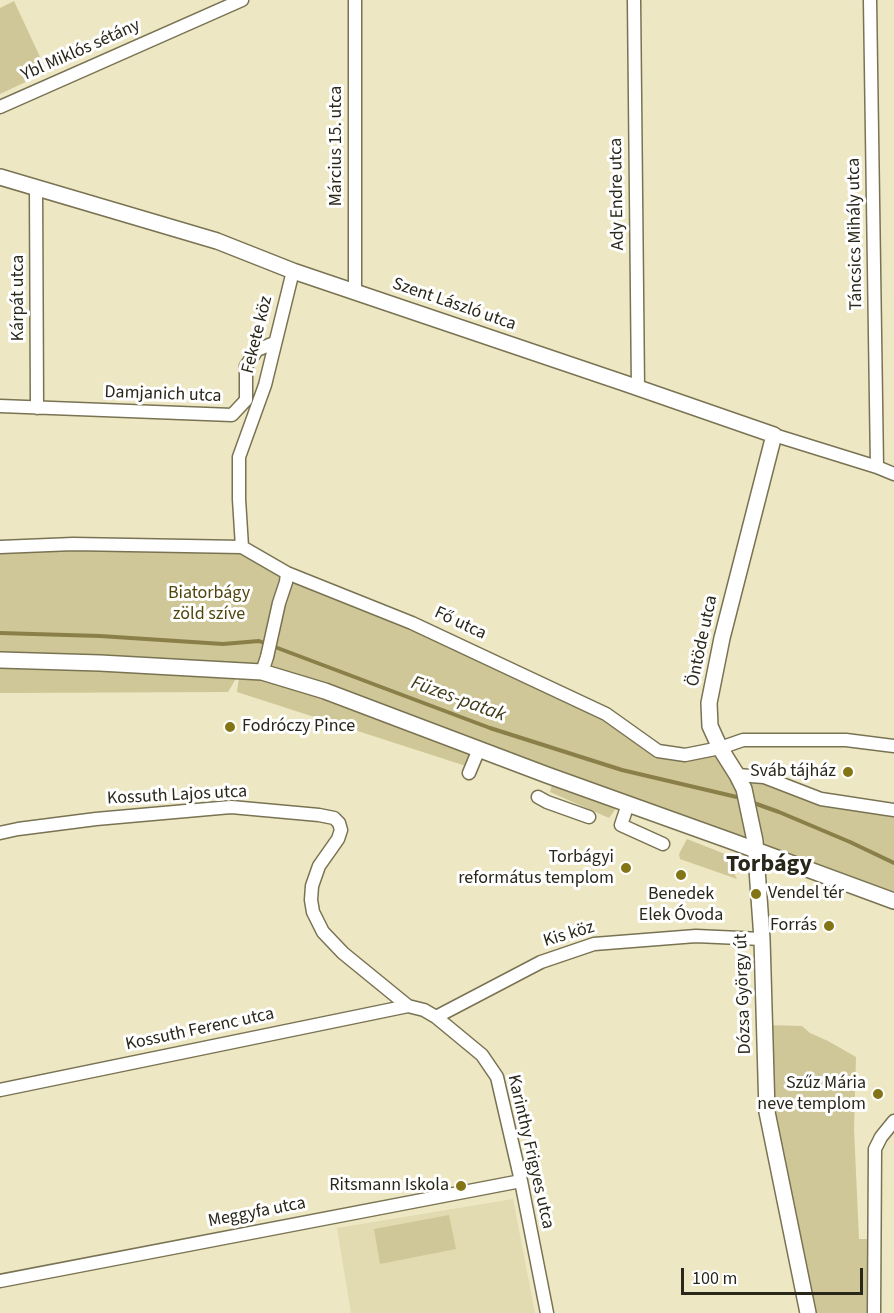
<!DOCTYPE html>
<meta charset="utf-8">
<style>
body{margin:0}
#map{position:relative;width:894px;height:1313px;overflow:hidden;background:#ede7c3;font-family:"Source Sans 3",sans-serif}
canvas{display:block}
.scale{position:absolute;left:681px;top:1268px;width:182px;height:27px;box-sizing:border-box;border:3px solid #29271a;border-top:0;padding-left:8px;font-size:18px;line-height:21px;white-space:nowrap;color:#29271a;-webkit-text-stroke:4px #fff;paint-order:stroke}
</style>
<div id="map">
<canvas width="894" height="1313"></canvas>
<div class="scale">100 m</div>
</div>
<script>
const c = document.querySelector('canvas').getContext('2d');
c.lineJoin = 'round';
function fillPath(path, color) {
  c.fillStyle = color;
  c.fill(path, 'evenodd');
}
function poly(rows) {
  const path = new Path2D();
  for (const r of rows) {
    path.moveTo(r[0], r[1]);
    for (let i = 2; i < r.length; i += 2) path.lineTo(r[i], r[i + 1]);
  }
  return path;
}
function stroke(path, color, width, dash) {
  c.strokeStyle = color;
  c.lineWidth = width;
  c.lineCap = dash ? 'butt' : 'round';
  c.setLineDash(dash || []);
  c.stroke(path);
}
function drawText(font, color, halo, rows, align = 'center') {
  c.font = font + ' "Source Sans 3",sans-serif';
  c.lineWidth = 6;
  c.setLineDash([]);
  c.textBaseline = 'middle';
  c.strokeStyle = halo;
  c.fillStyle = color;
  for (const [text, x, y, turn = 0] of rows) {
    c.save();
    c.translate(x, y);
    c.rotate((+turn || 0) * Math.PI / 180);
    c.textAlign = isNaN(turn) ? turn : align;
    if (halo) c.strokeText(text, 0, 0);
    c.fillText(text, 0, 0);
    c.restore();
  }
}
fillPath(poly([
 [513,1199,535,1313,351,1313,337,1228]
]), '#e2dbb1');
fillPath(poly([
 [14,1,47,72,0,94,0,8],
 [0,547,242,547,606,715,658,750,720,748,754,831,749,776,894,811,894,897,755,841,756,850,324,683,253,664,0,654],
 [0,666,238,675,228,692,0,693],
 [240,670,376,710,472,751,466,766,237,692],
 [554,778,617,807,609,818,550,792],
 [687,839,725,854,737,879,680,859,679,854],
 [764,1025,802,1026,810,1033,828,1041,856,1057,854,1129,859,1239,874,1239,874,1313,808,1313,767,1112],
 [449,1215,456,1249,380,1264,374,1229]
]), '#cfc797');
stroke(poly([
 [0,633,100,636,223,644,259,641,490,728,622,770,741,798],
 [751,802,779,812,850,842,894,863]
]), '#8a7f48', 4);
const minor = poly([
 [355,0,355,292],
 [634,0,638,388],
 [870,0,877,467],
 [0,107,242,0],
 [36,188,37,408],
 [0,406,232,415,246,400,246,366,257,350,274,343],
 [774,435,877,467,894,474],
 [0,547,73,544,242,547,287,573,412,623,606,714,658,751,685,755,720,748,743,740,846,740,894,746],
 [242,547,239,499,239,457,265,385,293,271],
 [262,672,267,657,279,603,286,582,287,573],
 [469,773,479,749],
 [737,775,764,777,821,799,894,810],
 [538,797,547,802,589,817],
 [628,804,621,825,663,844],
 [0,833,18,829,96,819,231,807,319,815,334,818,339,823,341,830,338,839,319,866,312,886,311,900,313,912,323,932,343,953,408,1006,424,1010,436,1017,482,1055,497,1077,521,1181,547,1313],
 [436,1017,541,962,594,944,696,936,762,939],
 [0,1090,408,1006],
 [0,1281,521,1181],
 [874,1313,875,1149,881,1137,894,1121]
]);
const tertiary = poly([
 [0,177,217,241,293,271,624,383,774,435,722,638,709,703,710,726,720,748,737,775,744,789,755,841,762,939,767,1112,808,1313],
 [0,660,100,663,262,672,325,691,547,775,731,841,894,901]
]);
stroke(minor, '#797353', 15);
stroke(tertiary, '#797353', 18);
stroke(minor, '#fff', 12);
stroke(tertiary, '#fff', 15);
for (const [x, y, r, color] of [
 [230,727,6,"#837416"],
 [848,772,6,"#837416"],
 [626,868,6,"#837416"],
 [681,875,6,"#837416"],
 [756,894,6,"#837416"],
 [829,926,6,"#837416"],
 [878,1094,6,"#837416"],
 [461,1186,6,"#837416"]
]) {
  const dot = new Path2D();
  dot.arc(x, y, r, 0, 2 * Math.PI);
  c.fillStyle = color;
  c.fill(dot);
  stroke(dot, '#fff', 2);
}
drawText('18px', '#29271a', '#fff', [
 ["Ybl Miklós sétány",81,51,-24],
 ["Március 15. utca",337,146,-90],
 ["Ady Endre utca",618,194,-91],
 ["Táncsics Mihály utca",856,234,-91],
 ["Kárpát utca",19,298,-90],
 ["Szent László utca",454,305,19],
 ["Fekete köz",258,335,-76],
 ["Damjanich utca",163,395,2],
 ["Fő utca",460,624,25],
 ["Öntöde utca",703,641,-78],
 ["Kossuth Lajos utca",177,796,-3],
 ["Kis köz",569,935,-17],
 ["Dózsa György út",744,994,-92],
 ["Kossuth Ferenc utca",200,1030,-12],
 ["Karinthy Frigyes utca",530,1152,77],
 ["Meggyfa utca",257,1213,-11]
]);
drawText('18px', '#51470c', '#fff', [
 ["Biatorbágy",209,594],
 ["zöld szíve",209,615]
]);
drawText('18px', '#29271a', '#fff', [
 ["Fodróczy Pince",242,727,"left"],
 ["Sváb tájház",836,772],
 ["Torbágyi",614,858],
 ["református templom",614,879],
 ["Vendel tér",768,894,"left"],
 ["Benedek",681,895,"center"],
 ["Elek Óvoda",681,916,"center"],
 ["Forrás",817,926],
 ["Szűz Mária",866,1084],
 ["neve templom",866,1105],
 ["Ritsmann Iskola",449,1186]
], 'right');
drawText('italic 20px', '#403a19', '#fff', [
 ["Füzes-patak",458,700,20]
]);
drawText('bold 24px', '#29271a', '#fff', [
 ["Torbágy",769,866]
]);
</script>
